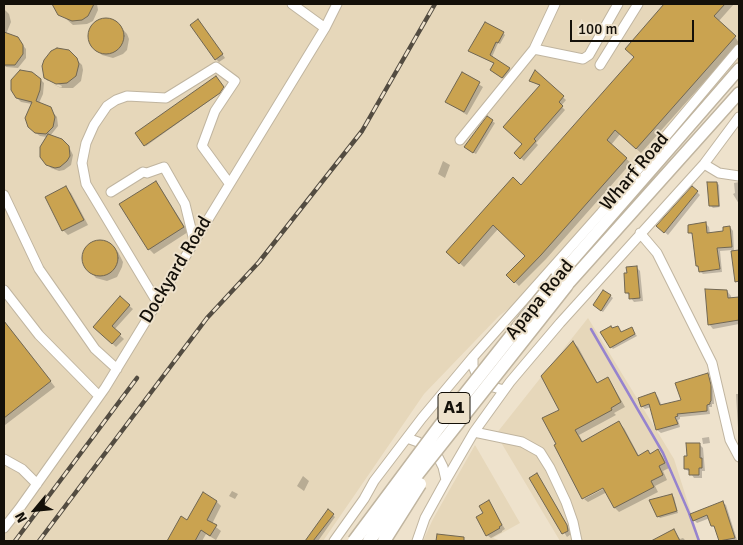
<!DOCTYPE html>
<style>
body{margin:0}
#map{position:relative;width:743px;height:545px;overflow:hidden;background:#eee2cc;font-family:Signika,sans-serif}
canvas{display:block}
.frame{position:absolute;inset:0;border:5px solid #141009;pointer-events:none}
.north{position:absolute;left:10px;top:485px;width:50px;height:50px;-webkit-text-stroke:4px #eee2cc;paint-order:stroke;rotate:242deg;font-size:14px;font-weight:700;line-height:20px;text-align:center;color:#141009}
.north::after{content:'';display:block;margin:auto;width:18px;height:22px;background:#141009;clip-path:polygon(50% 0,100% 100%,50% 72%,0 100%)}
.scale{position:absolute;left:570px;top:20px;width:124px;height:22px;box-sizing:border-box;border:2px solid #141009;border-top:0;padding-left:6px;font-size:15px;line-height:18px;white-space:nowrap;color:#141009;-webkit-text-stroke:4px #eee2cc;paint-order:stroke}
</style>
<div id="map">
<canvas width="743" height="545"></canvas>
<div class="frame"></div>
<div class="north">N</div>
<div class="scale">100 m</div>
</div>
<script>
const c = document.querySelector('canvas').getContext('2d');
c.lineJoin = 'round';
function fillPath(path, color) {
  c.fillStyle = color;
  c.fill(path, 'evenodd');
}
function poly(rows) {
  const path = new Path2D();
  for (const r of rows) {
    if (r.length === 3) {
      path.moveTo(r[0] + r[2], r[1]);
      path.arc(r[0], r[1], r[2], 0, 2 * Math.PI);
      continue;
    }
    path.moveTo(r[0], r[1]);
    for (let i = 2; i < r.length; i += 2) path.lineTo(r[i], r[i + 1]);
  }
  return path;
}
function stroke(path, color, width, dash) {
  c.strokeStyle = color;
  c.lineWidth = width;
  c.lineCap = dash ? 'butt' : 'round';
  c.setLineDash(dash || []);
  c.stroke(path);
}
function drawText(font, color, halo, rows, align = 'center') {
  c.font = font + ' Signika,sans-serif';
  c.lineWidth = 4;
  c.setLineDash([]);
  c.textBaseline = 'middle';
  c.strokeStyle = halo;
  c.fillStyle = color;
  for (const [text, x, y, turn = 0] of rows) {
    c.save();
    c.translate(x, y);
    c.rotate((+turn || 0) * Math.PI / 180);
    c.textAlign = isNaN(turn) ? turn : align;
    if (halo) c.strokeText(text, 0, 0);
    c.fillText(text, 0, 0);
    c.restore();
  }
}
fillPath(poly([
 [4,4,739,4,739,64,569,263,499,316,424,394,323,541,4,541],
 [588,318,674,459,700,541,560,541,496,434],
 [475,445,520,523,493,538,501,541,423,541,433,519]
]), '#e6d7ba');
fillPath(poly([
 [54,4,97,4,98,10,93,21,87,24,73,25,56,10],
 [666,4,734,4,718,22,735,37,739,43,641,153,620,134,611,145,631,163,546,259,519,286,508,275,526,256,498,229,464,267,448,252,521,186,635,57,626,49],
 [4,9,9,14,11,22,6,34,20,42,26,49,26,58,18,68,6,67,4,65],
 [103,19,114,20,127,34,129,39,127,50,123,54,113,58,102,55,93,46,89,35,91,29,95,22],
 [201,24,225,58,219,62,216,59],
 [503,33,505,35,500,44,498,43,492,57,512,71,505,80,493,72,495,64,470,51],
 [68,51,82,65,83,70,81,81,73,88,62,88,50,83,61,88,62,86,48,79,48,81,45,78],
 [536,72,566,100,561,106,565,110,536,143,538,145,524,161,516,153,523,144,540,86,531,81],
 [462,74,483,87,467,115,447,102],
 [216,78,223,88,220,93,146,146,137,133],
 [41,80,44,83,43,94,39,103,46,105,57,117,58,126,50,136,69,147,73,155,71,165,64,170,59,171,51,168,47,164,47,137,40,136,33,131,32,104,21,102,17,98],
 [487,118,495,123,476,154,467,149],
 [443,161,450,165,445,178,438,174],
 [155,182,160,187,188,232,154,254,149,249],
 [739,182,739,204,733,194,735,193,734,183],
 [717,183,719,185,720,207,713,208,711,206],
 [66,188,71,193,88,225,68,235,63,230,46,198],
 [697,192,700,195,668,235,658,226],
 [706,224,709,227,710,234,725,232,730,227,733,231,734,252,739,251,739,276,735,273,732,250,720,251,722,272,703,274,700,271,697,266,693,236,690,232],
 [96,242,107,243,118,252,123,262,122,267,117,277,107,281,96,278,84,263,83,258,87,247],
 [636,267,640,271,643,301,634,302,627,293,628,274],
 [604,291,613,298,603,312,596,307],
 [727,291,731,296,731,299,739,299,739,324,713,329,709,324],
 [120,298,133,309,114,330,124,339,116,347,94,327],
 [4,321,55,387,5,425,4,425],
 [631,328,637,336,613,349,611,347,620,330,622,334],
 [573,342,578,347,598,384,608,379,612,384,625,407,614,413,616,415,579,435,583,442,619,423,624,428,639,456,650,455,658,451,662,455,669,468,663,471,667,480,655,486,658,492,619,512,615,508,607,492,588,502,584,499,609,486,557,444,560,410],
 [708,375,711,378,713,389,714,404,712,404,712,407,709,407,710,414,680,417,680,419,678,420,680,427,661,433,657,430,651,407,645,409,642,406,655,394,658,397,662,406,682,400],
 [736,394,739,394,739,429,738,428],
 [709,437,710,443,703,444,702,438],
 [699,444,703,448,705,471,702,471,702,478,694,478,690,472,685,469,688,457],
 [537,475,570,530,571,534,567,537,530,478],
 [303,476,309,481,304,491,297,486],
 [232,491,238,494,235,499,229,496],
 [671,495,674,497,678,513,660,518,658,516],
 [217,502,221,506,212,524,221,531,216,540,206,534,202,541,168,541,181,518,188,521],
 [488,502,505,529,502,531,502,532,491,538,487,535,485,513],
 [723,503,726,505,737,540,723,541,719,537,710,518,697,523,694,520],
 [328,511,335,517,318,541,307,541],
 [673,531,680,539,683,538,686,541,654,541]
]), '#0003');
stroke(poly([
 [591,329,663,453,689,513,699,541]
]), '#9683ce', 2.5);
const building = poly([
 [52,4,94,4,88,16,82,20,72,21,58,15,52,4],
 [664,4,725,4,714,16,736,36,636,149,615,130,607,140,627,158,541,255,514,283,506,275,525,256,493,225,459,264,446,252,513,177,521,185,581,117,634,57,625,49,664,4],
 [106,36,18],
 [198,19,223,54,215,60,190,25,198,19],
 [485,22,504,32,498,43,496,42,490,55,510,68,502,78,490,70,494,63,468,51,485,22],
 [4,32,18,37,23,45,23,54,15,65,4,65,4,32],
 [57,48,69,50,77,58,79,64,76,76,67,83,56,84,44,78,42,66,44,60,51,51,57,48],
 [20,70,32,72,41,79,40,90,36,101,51,107,55,117,53,127,46,134,35,133,28,127,25,118,32,102,16,98,11,90,11,80,20,70],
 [535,70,564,96,559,102,563,106,534,139,536,141,520,159,514,153,522,144,503,127,540,85,529,81,535,70],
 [462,72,480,82,464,112,445,102,462,72],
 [216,76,224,87,220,93,144,146,135,133,216,76],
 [487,116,493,120,473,153,464,147,487,116],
 [48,134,62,139,69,146,70,156,67,161,60,167,55,168,46,165,40,157,40,147,48,134],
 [156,181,184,227,148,250,119,204,156,181],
 [707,182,717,182,719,206,709,206,707,182],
 [66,186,84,220,62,231,45,197,66,186],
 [692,186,698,191,664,233,656,226,692,186],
 [706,222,707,233,723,231,723,227,730,226,732,247,717,248,720,269,699,272,698,266,696,266,692,233,688,233,688,225,706,222],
 [100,258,18],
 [739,250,739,281,735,282,731,251,739,250],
 [637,266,640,298,629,299,629,293,625,293,624,273,627,273,626,267,637,266],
 [705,289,727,290,728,298,739,297,739,320,708,325,705,289],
 [603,290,611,295,601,311,593,305,603,290],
 [120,296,130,305,112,326,121,334,112,344,93,327,120,296],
 [4,321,51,381,4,418,4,321],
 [611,326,612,328,618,326,621,332,632,327,635,334,610,348,600,332,611,326],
 [573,341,597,383,608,377,621,402,611,408,612,410,575,430,582,442,619,421,638,456,648,450,650,454,658,449,665,463,659,466,663,475,651,481,654,487,614,508,603,488,582,499,554,445,556,444,542,418,559,410,541,376,573,341],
 [708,373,711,385,711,401,710,402,710,404,707,405,707,411,677,414,678,416,675,417,678,424,656,430,649,404,641,407,638,398,655,392,660,405,681,400,675,383,708,373],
 [686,443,700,443,700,458,702,458,702,468,699,468,699,475,689,475,689,469,684,469,684,456,687,456,686,443],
 [537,473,567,525,568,531,562,534,529,478,537,473],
 [203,492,217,501,207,520,217,525,210,536,201,530,195,541,167,541,181,516,187,520,203,492],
 [672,494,677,511,657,517,649,500,672,494],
 [489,500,502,525,499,527,500,528,486,536,476,517,483,513,479,506,489,500],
 [723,501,735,538,719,541,714,526,711,526,707,515,693,521,690,514,723,501],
 [328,509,334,514,313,541,305,541,328,509],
 [674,529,680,541,651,541,670,531,674,529],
 [437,534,464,537,464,541,436,541,437,534]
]);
fillPath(building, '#caa350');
stroke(building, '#716753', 1);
const minor = poly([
 [292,4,325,28],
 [534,49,583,59,589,55,618,4],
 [600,65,638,4],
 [460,140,534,49,555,4],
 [704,164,719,173,739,176],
 [111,192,143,172,147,173,164,167,185,204,194,241],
 [4,195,39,269,95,349,117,369],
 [640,233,657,253,712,363,730,440,739,457],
 [4,290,39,335,99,396],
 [157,302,86,184,82,163,86,143,94,125,107,106,116,100,127,96,166,98,216,67,235,81,215,111,202,146,229,183],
 [473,357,473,366,476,373,482,381,493,387,504,390],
 [474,432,522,442,540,452,550,468,566,502,573,522,577,541],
 [407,438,418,442,438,457,443,467,446,480],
 [4,459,22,469,37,484],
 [4,528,19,509,105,388,325,28,337,4],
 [334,541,364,499,374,481,422,418,473,357,601,213,739,49],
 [417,541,425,518,446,480,474,432,510,382,560,323,704,164,739,117]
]);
const major = poly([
 [557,278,739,69],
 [567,285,739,93]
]);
stroke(minor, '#c0b5a0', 11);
stroke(major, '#c0b5a0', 14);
stroke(minor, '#fff', 9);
stroke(major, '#fff', 11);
const rail = poly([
 [15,541,137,378],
 [39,541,207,318,259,262,362,131,435,4]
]);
stroke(rail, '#534c41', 4.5);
stroke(rail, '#eee2cc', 2.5, [8]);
const highwayBridge = poly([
 [354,541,439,427,557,278],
 [369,541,416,476,567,285],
 [384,541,420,484]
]);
stroke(highwayBridge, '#c0b5a0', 15, []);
stroke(highwayBridge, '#fff', 12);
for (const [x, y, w] of [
 [454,408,32]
]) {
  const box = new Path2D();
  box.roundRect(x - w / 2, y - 15.5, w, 31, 4);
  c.fillStyle = '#eee2cc';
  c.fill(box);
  stroke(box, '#141009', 1);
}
drawText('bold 18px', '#141009', null, [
 ["A1",454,408]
]);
drawText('19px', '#141009', '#eee2cc', [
 ["Wharf Road",635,172,-50],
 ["Dockyard Road",176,270,-59],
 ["Apapa Road",540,300,-51]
]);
</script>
